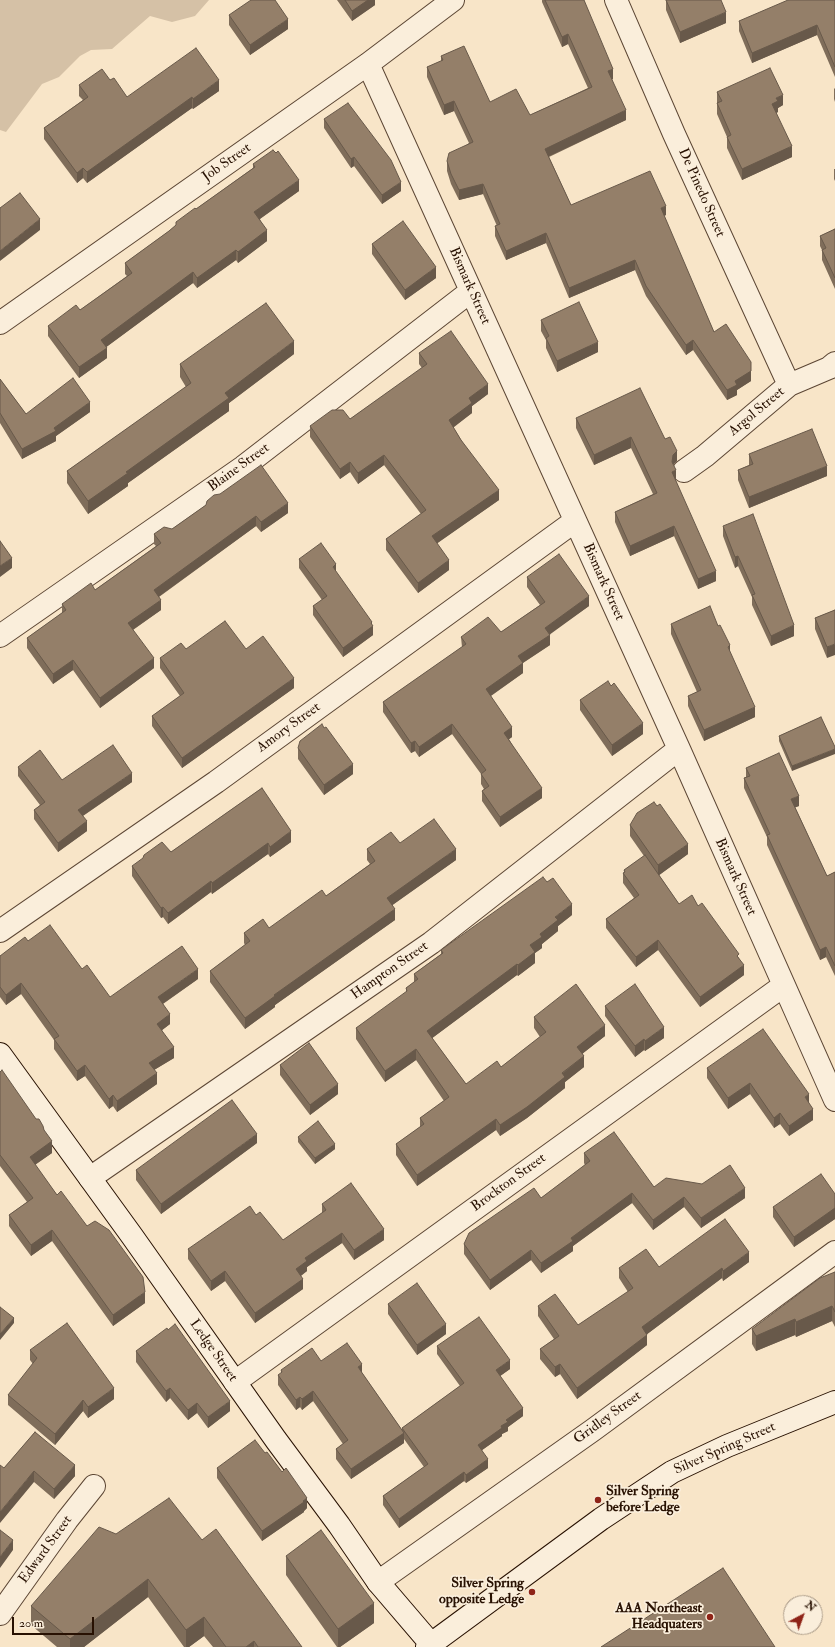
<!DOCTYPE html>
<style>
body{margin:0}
#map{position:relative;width:835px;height:1647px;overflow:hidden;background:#f8e5c8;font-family:"IM FELL Double Pica",serif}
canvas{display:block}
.north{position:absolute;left:783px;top:1595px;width:40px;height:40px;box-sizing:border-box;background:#faeedb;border:1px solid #a69684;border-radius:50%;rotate:41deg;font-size:11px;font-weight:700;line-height:16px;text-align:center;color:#281102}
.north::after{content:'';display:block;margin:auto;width:14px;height:18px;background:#8f2418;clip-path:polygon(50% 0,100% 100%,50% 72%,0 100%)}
.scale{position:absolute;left:12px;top:1617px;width:82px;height:18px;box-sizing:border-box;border:2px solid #281102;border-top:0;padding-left:5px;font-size:12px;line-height:14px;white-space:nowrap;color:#281102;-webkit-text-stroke:3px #faeedb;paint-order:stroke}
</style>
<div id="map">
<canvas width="835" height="1647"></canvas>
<div class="north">N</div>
<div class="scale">20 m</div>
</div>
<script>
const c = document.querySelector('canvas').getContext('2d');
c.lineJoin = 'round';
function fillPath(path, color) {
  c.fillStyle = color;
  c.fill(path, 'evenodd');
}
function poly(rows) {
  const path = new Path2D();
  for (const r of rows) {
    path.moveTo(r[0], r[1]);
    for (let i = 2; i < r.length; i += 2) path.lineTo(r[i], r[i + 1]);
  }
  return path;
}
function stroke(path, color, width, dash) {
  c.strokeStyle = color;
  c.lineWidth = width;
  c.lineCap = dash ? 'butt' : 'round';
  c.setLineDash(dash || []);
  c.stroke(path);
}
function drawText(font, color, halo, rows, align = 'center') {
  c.font = font + ' "IM FELL Double Pica",serif';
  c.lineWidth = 3.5;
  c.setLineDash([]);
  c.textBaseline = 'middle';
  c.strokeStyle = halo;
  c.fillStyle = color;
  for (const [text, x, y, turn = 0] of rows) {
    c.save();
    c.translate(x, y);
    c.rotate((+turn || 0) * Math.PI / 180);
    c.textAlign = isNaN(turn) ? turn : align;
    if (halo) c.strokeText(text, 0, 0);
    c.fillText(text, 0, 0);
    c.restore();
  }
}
fillPath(poly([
 [0,0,209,0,195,16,172,22,150,16,112,49,91,50,80,56,59,77,42,84,6,132,0,130]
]), '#d5c1a6');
const street = poly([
 [616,0,674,134,789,385],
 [368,64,679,749,835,1100],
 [0,323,368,64,453,0],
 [684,471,705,456,789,385,829,368,835,363],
 [0,636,243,467,471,291],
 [0,931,216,782,575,521],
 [90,1178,431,943,679,749],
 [235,1382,783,986],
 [378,1582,593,1430,835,1252],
 [0,1614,67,1520,94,1486]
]);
const secondary = poly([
 [0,1054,132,1236,276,1440,339,1525,378,1582,431,1644],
 [427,1647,601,1519,672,1472,727,1446,835,1402]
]);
stroke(street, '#5c4634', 24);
stroke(secondary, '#281102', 24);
stroke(street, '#faeedb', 22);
stroke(secondary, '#faeedb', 22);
fillPath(poly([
 [337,0,375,0,375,5,352,21],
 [542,0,584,0,613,79,612,79,626,120,549,157,571,205,666,215,664,216,714,332,751,371,751,381,737,390,737,395,727,400,693,350,686,355,646,296,635,270,569,298,546,243,506,260,495,236,495,226,497,226,483,194,459,200,451,184,447,171,447,161,469,143,454,111,444,115,427,77,427,67,441,61,441,56,490,102,530,115,588,88,568,44,562,47,542,2],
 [666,0,726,23,680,43,666,10],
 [835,0,835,77,817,35,752,63,739,31,739,21],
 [229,15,288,29,250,55,229,25],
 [110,80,127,97,219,91,193,109,192,108,87,183,83,178,77,183,44,139,44,128,83,100,79,96,79,85],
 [835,88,835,102,834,99,834,89],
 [717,92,783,105,778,108,778,112,776,113,792,157,742,180,727,148,727,137,717,114],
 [324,119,401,191,382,204,354,166,351,168,324,128],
 [253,164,299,191,260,219,267,241,238,263,236,260,197,288,193,283,106,347,107,358,79,378,48,336,48,326,80,310,127,276,125,274,125,263,169,231,196,209,253,168],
 [834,169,835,169,835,181,834,179],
 [835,229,835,289,822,260,822,250,820,246,820,236],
 [372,244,436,278,405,300,372,254],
 [541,320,598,352,557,372,546,348,546,340,541,331],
 [419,353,488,394,472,406,472,413,453,427,499,500,437,543,449,570,418,593,386,550,386,539,421,514,384,465,358,484,350,472,340,479,310,437,310,426,350,419,422,368,419,364],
 [294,354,229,403,229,411,128,483,128,486,88,514,67,483,67,471,186,387,180,377,180,364],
 [0,379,26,414,90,412,56,436,56,441,22,459,0,423],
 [576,418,665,439,677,461,673,465,676,481,716,581,698,589,674,536,630,556,615,522,615,512,653,494,631,448,594,465,576,428],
 [749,454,827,476,749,508,738,480,738,470,749,465],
 [206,505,288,513,261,532,256,526,159,597,161,610,133,630,154,668,100,708,73,670,53,684,27,648,27,638,62,613,62,604,95,590,156,546,154,544,154,534,172,529],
 [723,526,794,636,771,646,752,605,752,597,738,566,735,568,723,536],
 [299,559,336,572,372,625,373,635,343,657,313,615,313,606,322,600,299,568],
 [527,577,589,606,549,634,550,645,523,663,523,673,491,696,512,737,509,739,542,798,500,827,482,801,482,791,484,789,481,784,481,774,452,734,419,757,415,751,411,753,383,712,383,702,462,647,461,637,501,632,540,605,527,587],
 [835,610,827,658,815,629,815,618],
 [671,624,730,652,755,717,704,741,688,706,688,696,697,692,671,634],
 [186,649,246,649,294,688,182,768,152,726,152,716,180,696,160,668,160,658],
 [611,686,643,734,612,756,580,710,580,700],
 [821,717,792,771,779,741,779,736],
 [298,748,353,774,324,795,298,759],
 [18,767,62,780,132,782,83,816,87,831,58,852,34,819,34,810,40,805,18,776],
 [746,768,799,806,795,807,827,876,835,872,835,976,826,957,820,960,767,845,767,837,744,788,744,778,746,777],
 [262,788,291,842,270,857,268,854,212,894,211,892,168,924,163,917,161,918,132,876,132,866,171,852],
 [630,825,688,854,659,875,679,904,698,906,739,958,744,975,700,1007,658,950,636,967,606,928,606,919,634,898,623,883,623,873,624,873,624,870,644,856,630,836],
 [400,843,456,860,392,905,395,920,275,1005,275,1007,245,1029,210,982,210,971,245,945,244,943,244,933,269,928,326,896,370,864,367,860,367,849],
 [572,915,558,926,558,931,542,944,542,948,535,953,535,963,518,976,517,975,432,1038,466,1084,501,1067,540,1037,534,1028,534,1017,605,1036,583,1053,584,1067,565,1082,565,1088,527,1118,500,1136,496,1130,417,1186,396,1155,396,1144,420,1127,420,1118,444,1101,416,1060,385,1082,356,1039,356,1028,406,993,406,988,414,982,414,974,441,954,441,950],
 [28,941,82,969,110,997,198,979,163,1004,170,1024,162,1030,174,1058,154,1070,157,1084,117,1112,113,1106,109,1109,85,1076,77,1081,54,1049,54,1040,21,994,6,1005,0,997,0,956],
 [605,1006,664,1038,645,1051,644,1050,635,1057,605,1016],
 [280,1065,338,1094,310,1115,280,1075],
 [707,1068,809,1104,813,1120,789,1136,780,1124,774,1128,750,1094,728,1109,707,1078],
 [0,1072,44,1130,52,1153,35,1165,57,1195,87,1226,145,1303,113,1326,52,1241,31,1256,9,1226,9,1215,27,1202,0,1166],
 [298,1137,335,1149,315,1164,298,1142],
 [257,1143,161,1214,136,1180,136,1170],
 [584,1153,654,1187,745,1198,701,1228,684,1207,653,1230,632,1203,573,1246,573,1251,541,1273,531,1260,490,1290,464,1254,464,1244,541,1198,585,1165,584,1163],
 [835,1194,835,1219,794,1247,773,1217,773,1207],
 [322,1204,384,1240,354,1260,342,1243,307,1267,307,1271,301,1276,303,1289,255,1323,225,1281,211,1291,188,1259,188,1249,256,1215,283,1240,322,1213],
 [749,1262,723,1281,722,1278,647,1334,647,1345,577,1399,560,1374,555,1377,540,1359,540,1349,554,1339,538,1316,538,1306,578,1325,628,1292,619,1278,619,1268,659,1267],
 [835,1272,835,1327,832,1321,796,1337,795,1335,756,1351,752,1344,752,1329],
 [388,1304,446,1334,417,1355,388,1314],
 [437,1346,510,1369,500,1376,523,1416,508,1427,508,1431,502,1434,502,1436,482,1450,488,1468,466,1483,464,1481,399,1528,383,1505,383,1496,424,1467,404,1439,404,1443,351,1479,336,1459,336,1449,343,1444,313,1401,302,1410,300,1407,296,1410,278,1385,278,1375,281,1374,281,1370,321,1361,362,1373,402,1430,402,1428,460,1386,437,1354],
 [30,1350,114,1399,88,1418,83,1411,55,1445,8,1405,8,1395,33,1364,30,1360],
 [136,1351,230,1411,208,1428,197,1413,188,1420,170,1398,166,1402,136,1362],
 [35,1432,75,1476,54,1499,34,1482,4,1468],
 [217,1468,307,1508,304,1511,304,1512,262,1541,217,1478],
 [116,1534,202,1540,302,1647,213,1647,204,1636,189,1647,184,1647,148,1597,84,1647,57,1647,31,1625,31,1606],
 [286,1556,374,1623,340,1647,337,1647,286,1575]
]), '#7f6d5a');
fillPath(poly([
 [368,0,375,0,375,5,352,21,352,11],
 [726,12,726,23,680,43,680,32],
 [288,19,288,29,250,55,250,45],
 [817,25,817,35,752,63,752,53],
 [568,34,568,44,562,47,562,37],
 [613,69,613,79,608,81,608,71],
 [219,80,219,91,193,109,193,99],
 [783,95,783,105,778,108,778,112,772,115,772,104,776,98],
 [192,97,192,108,87,183,87,172],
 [454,101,454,111,444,115,444,105],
 [626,110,626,120,545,158,545,149],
 [792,146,792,157,742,180,742,169],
 [354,157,354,166,351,168,351,159],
 [83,168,83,178,77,183,77,173],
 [299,180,299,191,254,223,254,212],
 [401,182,401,191,382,204,382,195],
 [483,184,483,194,459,200,459,190],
 [666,206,666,215,661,217,661,208],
 [40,219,40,230,0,261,0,251],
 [267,230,267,241,238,263,238,252],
 [546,233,546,243,506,260,506,251],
 [236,250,236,260,197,288,197,278],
 [635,260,635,270,569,298,569,288],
 [436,267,436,278,405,300,405,290],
 [193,272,193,283,101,351,101,340],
 [693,340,693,350,686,355,686,345],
 [294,341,294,354,229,403,229,411,128,483,128,486,88,514,88,501,225,393],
 [598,342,598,352,557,372,557,361],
 [107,348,107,358,79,378,79,367],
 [751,362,751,381,737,390,737,395,727,400,727,390],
 [488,384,488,394,472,406,472,413,449,431,449,420,469,398],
 [90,402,90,412,56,436,56,441,22,459,22,449],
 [631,437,631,448,594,465,594,455],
 [677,451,677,461,673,465,672,462,673,455],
 [384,455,384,465,358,484,358,473],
 [350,462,350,472,340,479,340,469],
 [827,466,827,476,749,508,749,497],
 [676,470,676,480,672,482,672,472],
 [499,490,499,500,432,547,432,536],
 [288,503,288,513,261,532,261,522],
 [256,516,256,526,154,600,154,590],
 [674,526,674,536,630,556,630,546],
 [738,556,738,566,735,568,735,557],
 [12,558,12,568,0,577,0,566],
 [449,560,449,570,418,593,418,583],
 [336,564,336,573,333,567],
 [716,571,716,581,698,589,698,579],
 [589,596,589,606,545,638,545,628],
 [161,600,161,610,128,633,128,623],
 [372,622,372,627,373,626,373,635,343,657,343,648],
 [794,625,794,636,771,646,771,636],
 [550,635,550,645,518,666,518,656],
 [835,644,835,655,827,658,827,647],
 [730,645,730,656,728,647],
 [154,658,154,668,100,708,100,698],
 [73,660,73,670,53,684,53,674],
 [523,663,523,673,486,699,486,689],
 [294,678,294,688,182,768,182,758],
 [755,707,755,717,704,741,704,730],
 [643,723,643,734,612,756,612,745],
 [452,724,452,734,419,757,419,747],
 [512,727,512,737,504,743,504,733],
 [415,741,415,751,411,753,411,743],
 [835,749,835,754,792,771,792,766],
 [353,764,353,774,324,795,324,785],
 [132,773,132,782,78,819,78,810],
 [542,788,542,798,500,827,500,817],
 [799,796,799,806,791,809,791,799],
 [87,821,87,831,58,852,58,843],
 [291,831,291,842,270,857,270,847],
 [268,843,268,854,212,894,212,883],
 [688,844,688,854,658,876,658,865],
 [456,849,456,860,387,909,387,898],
 [211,881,211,892,168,924,168,913],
 [572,904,572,915,558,926,558,931,542,944,542,948,535,953,535,963,518,976,518,965,530,945,555,917],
 [163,907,163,917,161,918,161,908],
 [395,909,395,920,275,1005,275,1007,245,1029,245,1018,274,995],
 [658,940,658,950,636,967,636,957],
 [826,947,826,957,820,960,820,950],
 [517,964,517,975,427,1042,427,1031],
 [744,965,744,975,700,1007,700,997],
 [198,969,198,979,158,1007,158,997],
 [21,983,21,994,6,1005,6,995],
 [170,1014,170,1024,157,1034,157,1024],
 [605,1025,605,1036,577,1058,577,1047],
 [664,1027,664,1038,645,1051,645,1041],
 [644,1039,644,1050,635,1057,635,1046],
 [174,1047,174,1058,149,1073,149,1063],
 [416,1049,416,1060,385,1082,385,1071],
 [584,1056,584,1067,565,1082,565,1088,527,1118,500,1136,500,1125],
 [85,1065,85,1076,77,1081,77,1071],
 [157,1073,157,1084,117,1112,117,1101],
 [750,1083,750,1094,728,1109,728,1098],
 [338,1084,338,1094,310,1115,310,1105],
 [809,1094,809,1105,805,1097],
 [113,1095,113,1106,109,1109,109,1099],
 [813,1109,813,1120,789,1136,789,1126],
 [780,1113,780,1124,774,1128,774,1118],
 [496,1119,496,1130,417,1186,417,1175],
 [257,1134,257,1143,161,1214,161,1204],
 [52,1141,52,1153,30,1168,30,1157],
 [335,1144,335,1149,315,1164,315,1158],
 [745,1188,745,1198,701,1228,701,1218],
 [632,1193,632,1203,573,1246,573,1251,541,1273,541,1263,571,1238],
 [684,1197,684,1207,653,1230,653,1220],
 [835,1208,835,1219,794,1247,794,1237],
 [384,1229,384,1240,354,1260,354,1250],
 [52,1230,52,1241,31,1256,31,1245],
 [342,1233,342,1243,307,1267,307,1271,296,1279,296,1269,305,1258],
 [531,1250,531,1260,490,1290,490,1280],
 [749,1252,749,1262,723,1281,723,1271],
 [722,1268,722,1278,642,1338,642,1327],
 [225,1271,225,1281,211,1291,211,1281],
 [303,1279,303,1289,255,1323,255,1313],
 [145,1292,145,1303,113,1326,113,1315],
 [832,1306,832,1321,796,1337,796,1322],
 [14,1318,14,1323,0,1340,0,1334],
 [795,1319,795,1335,756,1351,756,1336],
 [446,1324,446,1334,417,1355,417,1345],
 [647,1335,647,1345,577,1399,577,1388],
 [510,1360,510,1369,496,1379,496,1370],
 [362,1364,362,1374,358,1367],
 [560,1364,560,1374,555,1377,555,1367],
 [114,1388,114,1399,88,1418,88,1407],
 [170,1388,170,1398,166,1402,166,1391],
 [313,1391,313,1401,302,1410,302,1399],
 [300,1397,300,1407,296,1410,296,1400],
 [83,1400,83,1411,55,1445,55,1434],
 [230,1401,230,1411,208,1428,208,1417],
 [197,1403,197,1413,188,1420,188,1410],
 [523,1408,523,1416,508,1427,508,1431,502,1434,502,1436,478,1453,478,1445,501,1426,506,1420],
 [404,1433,404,1443,351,1479,351,1469],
 [488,1459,488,1468,466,1483,466,1475],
 [75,1465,75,1476,54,1499,54,1489],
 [34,1471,34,1482,0,1523,0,1512],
 [464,1472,464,1481,399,1528,399,1519],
 [307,1498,307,1508,304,1511,304,1512,262,1541,262,1531],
 [13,1540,13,1550,0,1568,0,1557],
 [148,1579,148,1597,84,1647,70,1647,70,1639],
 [374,1603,374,1623,340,1647,338,1647,338,1629],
 [204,1617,204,1636,189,1647,186,1647,186,1630],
 [254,1641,254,1647,246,1647]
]), '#68594a');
const building = poly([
 [251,0,275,0,288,19,250,45,229,15,251,0],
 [345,0,368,0,352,11,345,0],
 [545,0,584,0,613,69,608,71,626,110,545,149,571,205,650,171,666,206,661,208,714,332,726,324,751,362,751,371,735,381,737,385,727,390,693,340,686,345,646,286,635,260,569,288,546,233,506,251,495,226,500,224,483,184,459,190,451,174,447,161,449,153,473,142,454,101,444,105,427,67,443,60,441,56,464,46,490,102,516,89,530,115,592,87,568,34,562,37,545,0],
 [666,0,721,0,726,12,680,32,666,0],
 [788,0,835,0,835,67,817,25,752,53,739,21,788,0],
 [196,48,219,80,193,99,192,97,87,172,83,168,77,173,44,128,88,97,79,85,102,69,110,80,114,78,127,97,196,48],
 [770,68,783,95,776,98,778,101,772,104,792,146,742,169,727,137,731,135,717,103,722,101,717,92,770,68],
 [348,103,391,160,401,182,382,195,354,157,351,159,324,119,348,103],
 [273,150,276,153,278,151,299,180,254,212,267,230,238,252,236,250,197,278,193,272,101,340,107,348,79,367,48,326,76,305,80,310,132,273,125,263,169,231,176,225,176,222,195,208,196,209,255,167,253,164,273,150],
 [20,193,40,219,0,251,0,208,20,193],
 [403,221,436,267,405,290,372,244,403,221],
 [835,229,835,278,822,250,826,248,820,236,835,229],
 [579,302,598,342,557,361,546,338,549,336,541,320,579,302],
 [266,303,294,341,225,393,229,398,126,472,128,473,88,501,67,471,191,383,180,364,266,303],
 [451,331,488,384,469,398,472,403,449,420,461,440,499,490,432,536,449,560,418,583,386,539,426,510,384,455,358,473,350,462,340,469,310,426,332,410,343,410,350,419,427,364,419,353,451,331],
 [73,378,90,402,54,428,56,431,22,449,0,413,0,379,26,414,73,378],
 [640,388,665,439,670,437,677,451,673,455,672,462,676,470,672,472,716,571,698,579,674,526,630,546,615,512,657,493,631,437,594,455,576,418,640,388],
 [812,429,827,466,749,497,738,470,753,464,749,454,812,429],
 [261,465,288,503,261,522,256,516,154,590,161,600,128,623,154,658,100,698,73,660,53,674,27,638,66,610,62,604,91,583,95,590,161,543,154,534,164,527,172,529,206,505,207,501,214,495,220,494,261,465],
 [753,514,794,625,771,636,752,595,755,594,738,556,735,557,723,526,753,514],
 [0,541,12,558,0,566,0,541],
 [321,543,336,564,333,567,372,622,371,623,373,626,343,648,313,606,327,596,299,559,321,543],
 [559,554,589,596,545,628,550,635,518,656,523,663,486,689,512,727,504,733,542,788,500,817,482,791,489,786,481,774,486,770,452,724,419,747,415,741,411,743,383,702,466,644,461,637,488,617,501,632,545,602,527,577,559,554],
 [710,606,718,626,720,625,730,645,728,647,755,707,704,730,688,696,701,690,671,624,710,606],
 [835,610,835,644,827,647,815,618,835,610],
 [225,621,246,649,263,636,294,678,182,758,152,716,184,693,160,658,181,643,186,649,225,621],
 [608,681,611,686,614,683,643,723,612,745,580,700,608,681],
 [821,717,835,747,835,749,792,766,779,736,821,717],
 [322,724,324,728,326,727,353,764,324,785,298,748,300,741,322,724],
 [113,745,132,773,78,810,87,821,58,843,34,810,45,802,18,767,40,750,62,780,113,745],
 [779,753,799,796,791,799,827,876,835,872,835,966,826,947,820,950,767,835,770,834,744,778,750,776,746,768,779,753],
 [262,788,291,831,270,847,268,843,212,883,211,881,168,913,163,907,161,908,132,866,143,858,144,855,162,842,171,852,262,788],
 [654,802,657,806,660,804,688,844,658,865,630,825,637,813,654,802],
 [434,819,456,849,387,898,395,909,274,995,275,996,245,1018,210,971,250,941,244,933,263,919,269,928,322,890,326,896,375,861,367,849,391,832,400,843,434,819],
 [645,855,679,904,692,895,698,906,702,903,739,954,737,956,744,965,700,997,658,940,636,957,606,919,639,895,623,873,625,872,624,870,645,855],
 [543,877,547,882,553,878,572,904,555,917,558,920,540,934,542,937,530,945,535,952,518,965,517,964,427,1031,466,1084,497,1061,501,1067,546,1032,534,1017,576,984,605,1025,577,1047,584,1056,562,1073,565,1077,527,1107,500,1125,496,1119,417,1175,396,1144,424,1124,420,1118,449,1097,416,1049,385,1071,356,1028,407,991,406,988,418,979,414,974,443,953,441,950,543,877],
 [50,925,82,969,87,965,110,997,182,946,198,969,158,997,170,1014,157,1024,174,1047,149,1063,157,1073,117,1101,113,1095,109,1099,85,1065,77,1071,54,1039,59,1036,21,983,6,995,0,987,0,956,25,937,28,941,50,925],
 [635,984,664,1027,645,1041,644,1039,635,1046,605,1006,635,984],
 [763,1029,809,1094,805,1097,813,1109,789,1126,780,1113,774,1118,750,1083,728,1098,707,1068,763,1029],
 [309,1043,338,1084,310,1105,280,1065,309,1043],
 [2,1070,36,1119,39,1119,43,1126,44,1130,52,1141,30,1157,57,1195,61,1191,87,1226,95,1221,109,1230,143,1277,145,1292,113,1315,52,1230,31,1245,9,1215,33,1198,0,1155,0,1072,2,1070],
 [232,1100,257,1134,161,1204,136,1170,232,1100],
 [318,1121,335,1144,315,1158,298,1137,318,1121],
 [614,1132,654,1187,666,1178,702,1184,730,1165,745,1188,701,1218,684,1197,653,1220,632,1193,571,1238,573,1241,541,1263,531,1250,490,1280,464,1244,469,1233,534,1188,541,1198,590,1161,584,1153,614,1132],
 [821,1174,835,1194,835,1208,794,1237,773,1207,821,1174],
 [351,1183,384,1229,354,1250,342,1233,305,1258,307,1261,296,1269,303,1279,255,1313,225,1271,211,1281,188,1249,250,1206,256,1215,260,1212,283,1240,326,1210,322,1204,351,1183],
 [725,1219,749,1252,723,1271,722,1268,642,1327,647,1335,577,1388,560,1364,555,1367,540,1349,559,1336,538,1306,555,1294,578,1325,633,1288,619,1268,646,1249,659,1267,725,1219],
 [835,1272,835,1312,832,1306,796,1322,795,1319,756,1336,752,1329,820,1278,835,1272],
 [417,1283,446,1324,417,1345,388,1304,417,1283],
 [0,1307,14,1318,0,1334,0,1307],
 [479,1317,510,1360,496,1370,523,1408,506,1420,508,1422,501,1426,502,1428,478,1445,488,1459,466,1475,464,1472,399,1519,383,1496,428,1464,402,1428,464,1383,437,1346,479,1317],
 [67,1323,114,1388,88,1407,83,1400,55,1434,8,1395,37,1358,30,1350,67,1323],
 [175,1324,230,1401,208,1417,197,1403,188,1410,170,1388,166,1391,136,1351,167,1328,168,1330,175,1324],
 [347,1343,362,1364,358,1367,404,1433,351,1469,336,1449,348,1440,313,1391,302,1399,300,1397,296,1400,278,1375,282,1372,281,1370,312,1348,321,1361,347,1343],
 [35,1432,75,1465,54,1489,34,1471,0,1512,0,1465,4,1468,35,1432],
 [255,1440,265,1453,267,1452,282,1472,286,1468,307,1498,303,1501,304,1502,262,1531,217,1468,255,1440],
 [169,1498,202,1540,216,1529,302,1647,258,1647,254,1641,246,1647,226,1647,204,1617,186,1630,148,1579,70,1639,31,1606,99,1527,116,1534,169,1498],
 [0,1530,13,1540,0,1557,0,1530],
 [321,1530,374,1603,338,1629,286,1556,321,1530],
 [723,1568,775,1647,601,1647,723,1568]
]);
fillPath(building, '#947f69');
stroke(building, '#68594a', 1);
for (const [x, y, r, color] of [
 [598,1500,4,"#8f2418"],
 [532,1592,4,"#8f2418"],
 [710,1617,4,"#8f2418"]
]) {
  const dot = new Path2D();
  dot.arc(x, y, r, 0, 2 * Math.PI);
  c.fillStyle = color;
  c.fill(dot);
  stroke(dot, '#faeedb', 1.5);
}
drawText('14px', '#281102', '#faeedb', [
 ["Job Street",227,163,-35],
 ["De Pinedo Street",701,193,66],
 ["Bismark Street",469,286,66],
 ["Argol Street",757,412,-40],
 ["Blaine Street",239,468,-36],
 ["Bismark Street",603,582,66],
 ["Amory Street",289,728,-36],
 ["Bismark Street",735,877,66],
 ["Hampton Street",390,971,-35],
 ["Brockton Street",509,1183,-36],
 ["Ledge Street",213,1351,55],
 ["Gridley Street",608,1418,-36],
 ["Silver Spring Street",725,1449,-24],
 ["Edward Street",46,1550,-54]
]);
drawText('bold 14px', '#281102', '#faeedb', [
 ["Silver Spring",606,1492,"left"],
 ["before Ledge",606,1508,"left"],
 ["Silver Spring",524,1584],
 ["opposite Ledge",524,1600],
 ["AAA Northeast",702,1609],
 ["Headquaters",702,1625]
], 'right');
</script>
